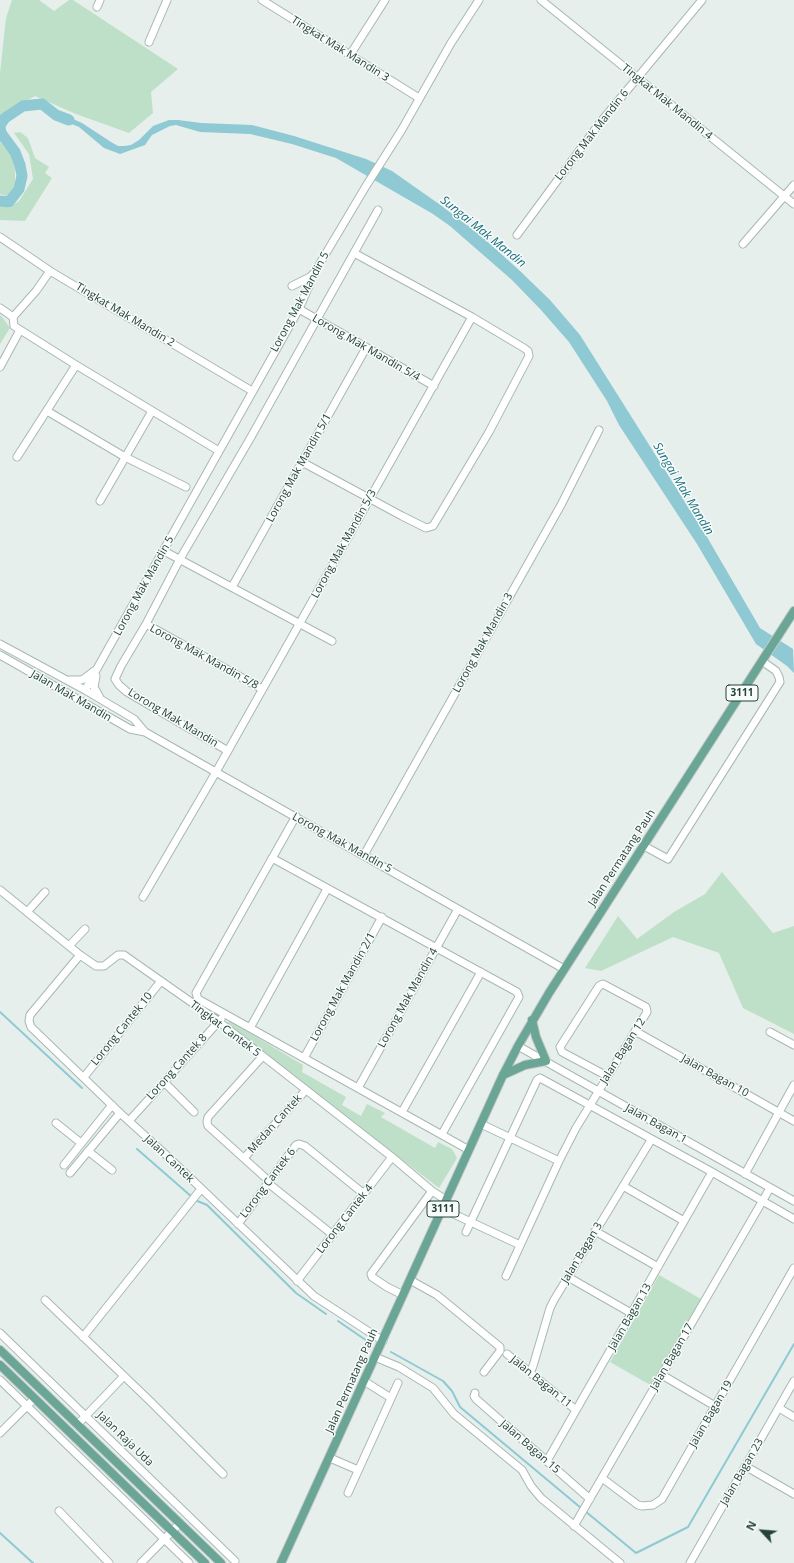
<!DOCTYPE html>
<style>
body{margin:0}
#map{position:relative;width:794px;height:1563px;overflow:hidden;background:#e6efeb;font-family:"Open Sans",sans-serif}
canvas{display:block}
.north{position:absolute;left:742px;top:1511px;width:40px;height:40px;-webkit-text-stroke:3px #f7fbf9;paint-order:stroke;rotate:296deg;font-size:11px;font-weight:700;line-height:16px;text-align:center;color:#24423a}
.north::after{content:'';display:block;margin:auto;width:14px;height:18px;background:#24423a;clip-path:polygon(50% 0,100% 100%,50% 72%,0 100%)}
</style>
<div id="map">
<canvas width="794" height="1563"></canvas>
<div class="north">N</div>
</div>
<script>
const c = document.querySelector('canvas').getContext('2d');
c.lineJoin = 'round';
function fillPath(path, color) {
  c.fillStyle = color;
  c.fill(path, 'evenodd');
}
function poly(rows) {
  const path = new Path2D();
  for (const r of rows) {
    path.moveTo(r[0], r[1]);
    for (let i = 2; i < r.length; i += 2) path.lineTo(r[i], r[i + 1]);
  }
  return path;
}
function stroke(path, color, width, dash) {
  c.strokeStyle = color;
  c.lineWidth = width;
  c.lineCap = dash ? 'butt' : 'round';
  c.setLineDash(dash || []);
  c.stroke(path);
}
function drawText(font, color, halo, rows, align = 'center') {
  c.font = font + ' "Open Sans",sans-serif';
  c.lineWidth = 3;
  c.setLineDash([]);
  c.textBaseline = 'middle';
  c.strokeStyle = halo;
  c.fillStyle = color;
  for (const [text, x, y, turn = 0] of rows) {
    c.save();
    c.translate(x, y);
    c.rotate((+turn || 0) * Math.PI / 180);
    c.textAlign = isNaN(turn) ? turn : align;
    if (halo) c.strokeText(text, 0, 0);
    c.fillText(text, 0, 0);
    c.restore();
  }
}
fillPath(poly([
 [12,0,39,0,54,11,69,0,73,0,178,69,151,92,153,113,129,133,76,114,35,96,0,116,0,73,6,18],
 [20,132,28,138,35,158,49,167,45,173,52,178,25,221,0,220,0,204,9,208,19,201,33,179,29,154,14,133],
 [0,142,15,158,15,185,7,196,0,194],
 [0,315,3,318,10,328,0,344],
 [722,872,773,933,794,926,794,1034,743,1008,719,953,673,937,601,971,585,968,618,916,637,939,674,912,705,894],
 [230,1021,303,1065,302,1072,346,1097,342,1105,361,1116,367,1104,385,1113,381,1117,435,1148,438,1142,452,1149,457,1158,439,1188,225,1024],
 [659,1275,701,1299,652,1386,610,1362]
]), '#bfe0c8');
fillPath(poly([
 [56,115,64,115,82,123,111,142,118,146,124,146,131,145,139,140,153,126,169,120,178,120,201,123,252,125,294,136,366,159,392,171,439,204,479,234,520,271,550,300,580,335,707,537,760,628,793,649,794,673,787,666,756,644,697,544,619,425,607,401,569,342,541,310,512,280,450,226,433,214,336,158,292,144,250,134,200,132,176,125,170,126,152,135,145,145,120,154,104,148,79,127,62,120]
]), '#8ec9d4');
stroke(poly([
 [0,1012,82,1088],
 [137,1149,192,1197],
 [195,1200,207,1205,296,1293,326,1314],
 [338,1321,370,1343],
 [391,1352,443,1381,452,1391,460,1407,581,1508],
 [585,1511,636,1553,688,1527,794,1344],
 [0,1533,33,1563]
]), '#8ec9d4', 2);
stroke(poly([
 [0,125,5,118,23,106,42,104,56,115,69,120],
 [0,127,1,133,15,152,20,165,22,176,19,189,9,202,0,201]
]), '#8ec9d4', 11);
const minor = poly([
 [262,0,419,98],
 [541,0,794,204],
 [97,7,100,0],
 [149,42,167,0],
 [350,55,385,0],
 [517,235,599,124,702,0],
 [0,237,50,271,252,391],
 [743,244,794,185],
 [50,271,36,291,13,317,14,326,76,365,219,451],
 [292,286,310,277,314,273],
 [0,308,13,317],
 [299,309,434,386],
 [0,367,20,330],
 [47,411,125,457,186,487],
 [17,457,76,365],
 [302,462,402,516,426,528,433,526,489,432,529,356,528,351,524,348,472,317,354,253],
 [100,501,152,411],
 [164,551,332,641],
 [232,587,366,348],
 [146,624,262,689],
 [0,644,85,690,134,719,145,732,564,969],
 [0,655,130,729,145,732],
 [96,676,94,687,100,698],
 [69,680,82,680,94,671],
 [85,690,299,309,316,270,366,186,401,131,451,43,479,0],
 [228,751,127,692,119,685,115,679,121,666,146,624,180,559,251,437,378,210],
 [296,816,196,993,198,999,469,1150],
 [644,846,668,859,780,682,779,677,776,671,762,661],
 [364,855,561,505,599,430],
 [272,858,517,992,519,997,442,1134],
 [0,890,80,955,96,966,104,966,118,955,124,955,218,1021,392,1157,432,1191,446,1200],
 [143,897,216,772,472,317],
 [27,912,45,892],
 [69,946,85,929],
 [80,955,30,1015,29,1021,31,1027,120,1113,163,1152,314,1296,383,1341],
 [250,1028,327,889],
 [635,1031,794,1121],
 [770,1032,794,1045],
 [518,1046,794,1201],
 [262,1057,208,1117,207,1122,208,1126,269,1181],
 [304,1058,382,917],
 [84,1077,161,981],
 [164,1082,194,1112],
 [358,1088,458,909],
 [402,1112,481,972],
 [129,1121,221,1019],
 [56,1123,81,1143],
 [481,1124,559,1161],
 [88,1151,112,1170],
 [244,1158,306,1090],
 [64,1165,112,1105],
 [70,1173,120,1113],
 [745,1174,794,1085],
 [268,1183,333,1235],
 [623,1186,684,1221],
 [443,1209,520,1245],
 [238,1224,296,1145,299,1144,305,1146,364,1194],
 [595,1231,658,1267],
 [466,1232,537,1080,540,1078,712,1172,794,1219],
 [506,1276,559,1161,576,1128,647,1012,646,1007,603,984,599,986,560,1047,562,1052,607,1076],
 [568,1277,631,1313],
 [410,1280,437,1295,500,1347,500,1351,484,1372],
 [297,1281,392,1157],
 [403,1295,387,1287,372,1277,371,1274,432,1191],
 [45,1300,150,1401,223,1474],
 [0,1333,235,1561],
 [83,1337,201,1189],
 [507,1354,576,1410],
 [375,1357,399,1367,433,1388,454,1414,522,1470,531,1486,541,1498,620,1563],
 [530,1373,533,1366,550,1308,554,1300,651,1140],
 [662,1375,715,1406],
 [0,1380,189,1563],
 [364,1381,391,1398],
 [475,1393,474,1396,476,1399,590,1499],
 [779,1408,794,1417],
 [77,1425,124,1376],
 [0,1433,34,1399],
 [330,1458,358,1470],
 [547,1461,712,1172],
 [745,1466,794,1494],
 [602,1478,638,1505,642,1506,653,1505,662,1499,794,1268],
 [348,1493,398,1383],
 [59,1511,109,1563],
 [574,1526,770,1188],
 [141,1563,180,1523],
 [690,1563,794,1381]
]);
const major = poly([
 [503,1075,525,1065,546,1061,536,1037,532,1020],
 [0,1350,221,1563],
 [0,1365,205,1563],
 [281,1563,503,1075,518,1046,549,993,794,611]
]);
stroke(minor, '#a8b8b2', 9);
stroke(major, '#c2cac8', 10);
stroke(minor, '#fff', 7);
stroke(major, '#6aa596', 8);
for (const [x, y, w] of [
 [742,693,32],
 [443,1209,32]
]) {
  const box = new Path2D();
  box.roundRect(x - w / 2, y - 8, w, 16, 3);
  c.fillStyle = '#f7fbf9';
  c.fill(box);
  stroke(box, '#24423a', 1);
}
drawText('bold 10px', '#24423a', null, [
 ["3111",742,693],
 ["3111",443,1209]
]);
drawText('11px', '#24423a', '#f7fbf9', [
 ["Tingkat Mak Mandin 3",340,49,32],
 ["Tingkat Mak Mandin 4",667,102,39],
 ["Lorong Mak Mandin 6",592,135,-52],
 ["Lorong Mak Mandin 5",300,302,-62],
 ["Tingkat Mak Mandin 2",125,315,31],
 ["Lorong Mak Mandin 5/4",366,348,30],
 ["Lorong Mak Mandin 5/1",299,468,-61],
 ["Lorong Mak Mandin 5/3",344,544,-61],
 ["Lorong Mak Mandin 5",144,586,-61],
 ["Lorong Mak Mandin 3",483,643,-61],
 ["Lorong Mak Mandin 5/8",204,657,29],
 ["Jalan Mak Mandin",71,696,30],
 ["Lorong Mak Mandin",173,718,31],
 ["Lorong Mak Mandin 5",342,843,29],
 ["Jalan Permatang Pauh",622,858,-57],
 ["Lorong Mak Mandin 2/1",343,987,-61],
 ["Lorong Mak Mandin 4",408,998,-61],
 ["Lorong Cantek 10",122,1029,-51],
 ["Tingkat Cantek 5",225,1029,37],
 ["Jalan Bagan 12",623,1051,-58],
 ["Lorong Cantek 8",177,1067,-48],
 ["Jalan Bagan 10",715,1076,29],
 ["Medan Cantek",275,1124,-48],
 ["Jalan Bagan 1",656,1124,29],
 ["Jalan Cantek",169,1159,43],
 ["Lorong Cantek 6",268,1183,-53],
 ["Lorong Cantek 4",345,1219,-52],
 ["Jalan Bagan 3",582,1253,-59],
 ["Jalan Bagan 13",630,1317,-60],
 ["Jalan Bagan 17",672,1357,-60],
 ["Jalan Permatang Pauh",352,1381,-66],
 ["Jalan Bagan 11",541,1382,39],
 ["Jalan Bagan 19",711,1414,-60],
 ["Jalan Raja Uda",125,1439,44],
 ["Jalan Bagan 15",530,1447,41],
 ["Jalan Bagan 23",742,1472,-60]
]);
drawText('italic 12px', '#1c6f80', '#f7fbf9', [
 ["Sungai Mak Mandin",483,232,39],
 ["Sungai Mak Mandin",683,489,59]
]);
</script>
